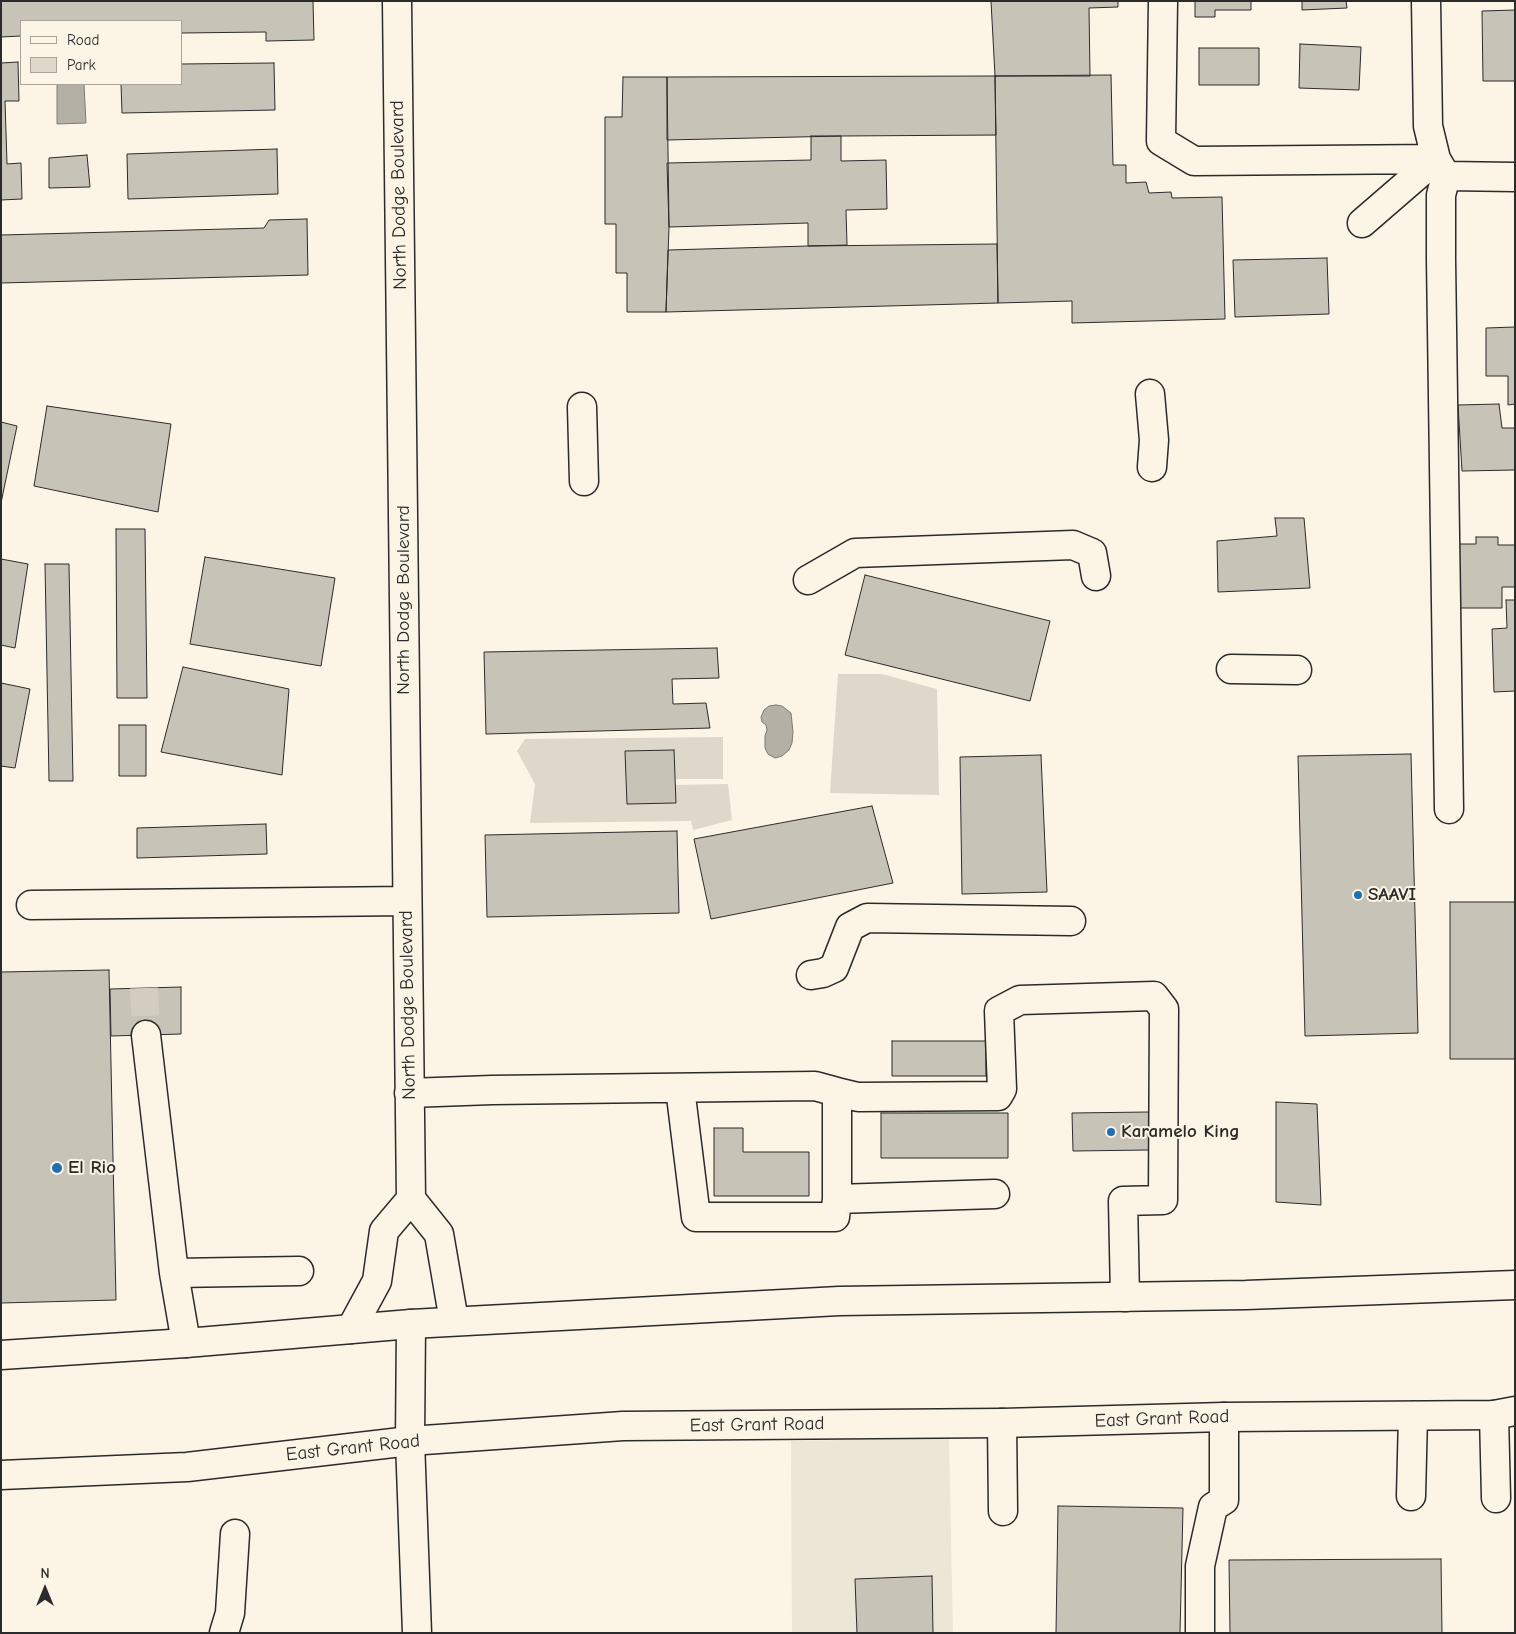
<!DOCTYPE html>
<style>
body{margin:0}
#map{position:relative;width:1516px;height:1634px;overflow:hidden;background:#fcf5e5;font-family:"Comic Neue",sans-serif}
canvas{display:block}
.frame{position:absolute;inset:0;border:2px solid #2b2b2b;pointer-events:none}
.legend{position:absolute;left:20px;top:20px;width:162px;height:65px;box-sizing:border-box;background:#fcf5e5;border:1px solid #a8a49b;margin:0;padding:6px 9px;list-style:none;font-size:15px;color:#2b2b2b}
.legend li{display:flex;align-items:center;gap:10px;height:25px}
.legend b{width:25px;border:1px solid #a8a49b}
.north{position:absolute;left:20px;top:1564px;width:50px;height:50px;-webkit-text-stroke:4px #fcf5e5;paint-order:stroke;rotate:0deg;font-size:14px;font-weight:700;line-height:20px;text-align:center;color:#2b2b2b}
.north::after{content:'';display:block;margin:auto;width:18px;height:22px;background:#2b2b2b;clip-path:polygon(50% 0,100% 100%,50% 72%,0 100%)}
</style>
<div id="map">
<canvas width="1516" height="1634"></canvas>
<div class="frame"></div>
<ul class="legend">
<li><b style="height:6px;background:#fcf5e5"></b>Road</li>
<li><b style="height:14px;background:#ded8ca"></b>Park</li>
</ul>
<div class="north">N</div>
</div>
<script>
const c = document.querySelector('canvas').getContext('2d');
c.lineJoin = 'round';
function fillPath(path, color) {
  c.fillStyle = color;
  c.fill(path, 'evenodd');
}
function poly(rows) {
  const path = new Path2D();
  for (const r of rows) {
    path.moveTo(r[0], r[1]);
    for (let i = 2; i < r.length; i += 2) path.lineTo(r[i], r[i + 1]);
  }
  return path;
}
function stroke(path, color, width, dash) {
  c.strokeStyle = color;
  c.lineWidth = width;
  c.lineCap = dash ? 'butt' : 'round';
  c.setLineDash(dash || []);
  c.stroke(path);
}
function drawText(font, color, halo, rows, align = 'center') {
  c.font = font + ' "Comic Neue",sans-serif';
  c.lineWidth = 4;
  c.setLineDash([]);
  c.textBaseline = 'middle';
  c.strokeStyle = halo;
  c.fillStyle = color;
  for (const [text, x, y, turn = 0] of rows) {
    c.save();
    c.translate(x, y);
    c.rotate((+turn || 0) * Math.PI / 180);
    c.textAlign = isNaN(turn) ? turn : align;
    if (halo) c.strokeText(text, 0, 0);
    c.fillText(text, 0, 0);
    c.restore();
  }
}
fillPath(poly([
 [949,1438,953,1633,792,1633,791,1441]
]), '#ece6d7');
fillPath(poly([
 [838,674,882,674,937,689,939,795,830,793],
 [723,737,723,779,675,779,674,750,626,751,627,804,675,803,675,785,728,784,732,820,693,830,691,821,530,823,535,784,517,751,525,739]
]), '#ded8ca');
const water = poly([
 [57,84,84,84,86,123,57,124,57,84],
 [776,705,782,706,791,713,793,732,792,743,789,750,782,756,775,758,768,754,765,748,765,736,767,730,766,725,762,722,761,717,764,710,769,706,776,705]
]);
fillPath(water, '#b4b0a5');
stroke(water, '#7d7b74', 1);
const building = poly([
 [1,1,313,1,314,40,266,41,266,32,181,33,181,21,21,21,21,36,1,37,1,1],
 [991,1,1118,1,1118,7,1089,8,1090,76,995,76,991,1],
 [1195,1,1251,1,1251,10,1215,10,1215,17,1195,17,1195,1],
 [1302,1,1346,1,1347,8,1302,10,1302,1],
 [1515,10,1515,81,1483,81,1482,11,1515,10],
 [1300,44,1361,47,1359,90,1299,88,1300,44],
 [1199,48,1259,48,1259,85,1199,85,1199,48],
 [18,62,19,101,5,101,7,164,21,163,22,199,1,200,1,63,18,62],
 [274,63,275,110,122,113,121,84,181,84,181,64,274,63],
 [1111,75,1113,165,1126,165,1126,183,1146,182,1149,193,1171,192,1172,198,1222,197,1225,319,1072,323,1072,301,998,303,995,76,1111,75],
 [995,76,996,135,841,136,667,140,667,77,995,76],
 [623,77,667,77,669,227,666,312,627,312,627,273,616,273,616,224,605,224,605,117,622,117,623,77],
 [811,136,841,136,841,161,886,160,887,209,846,210,847,245,808,246,808,223,669,227,667,163,811,160,811,136],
 [277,149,278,194,128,199,127,154,277,149],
 [87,155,90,187,49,188,49,158,87,155],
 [307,219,308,275,1,283,1,235,264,228,269,220,307,219],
 [997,244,998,303,666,312,668,250,808,246,997,244],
 [1327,258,1329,314,1235,317,1233,260,1327,258],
 [1515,327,1515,404,1508,405,1508,376,1486,376,1486,328,1515,327],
 [1499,404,1502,428,1515,428,1515,470,1462,471,1458,405,1499,404],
 [47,406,171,424,158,512,34,486,47,406],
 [1,422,17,426,1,503,1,422],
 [1275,518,1304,518,1310,588,1218,592,1217,541,1277,536,1275,518],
 [116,529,145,529,147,698,117,698,116,529],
 [1476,537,1498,537,1498,545,1515,545,1515,587,1502,587,1502,608,1459,608,1459,544,1476,544,1476,537],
 [205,557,335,578,321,666,190,644,205,557],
 [1,559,28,564,15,648,1,645,1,559],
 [45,564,69,564,73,781,49,781,45,564],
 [865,575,1050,621,1030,701,845,655,865,575],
 [1506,600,1515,600,1515,691,1494,692,1492,629,1507,628,1506,600],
 [717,648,719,678,672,679,673,704,706,703,710,728,486,734,484,652,717,648],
 [183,667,289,689,282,775,161,752,183,667],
 [1,683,30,689,15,768,1,766,1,683],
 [119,725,146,725,146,776,119,776,119,725],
 [674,750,676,803,627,804,625,751,674,750],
 [1411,754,1418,1033,1305,1036,1298,756,1411,754],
 [1041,755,1047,892,962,894,960,757,1041,755],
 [872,806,893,883,711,919,694,839,872,806],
 [266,824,267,854,137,858,137,828,266,824],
 [677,831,679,913,487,917,485,835,677,831],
 [1450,902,1515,902,1515,1059,1450,1059,1450,902],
 [109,970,116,1300,1,1303,1,972,109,970],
 [181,987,181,1034,111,1036,110,989,181,987],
 [892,1041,986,1041,986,1076,892,1076,892,1041],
 [1276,1102,1317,1104,1321,1205,1276,1202,1276,1102],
 [1149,1112,1150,1150,1073,1151,1072,1113,1149,1112],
 [881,1113,1008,1113,1008,1158,881,1158,881,1113],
 [714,1128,743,1128,743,1152,809,1152,809,1196,714,1196,714,1128],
 [1058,1506,1183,1508,1180,1633,1056,1633,1058,1506],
 [1441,1559,1442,1633,1230,1633,1229,1560,1441,1559],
 [932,1576,933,1633,857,1633,855,1579,932,1576]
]);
fillPath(building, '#c8c3b7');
stroke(building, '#2b2b2b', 1);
stroke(poly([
 [144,988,146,1035]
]), '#d2cdc0', 28, [28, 14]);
const minor = poly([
 [397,1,411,1199,439,1234,454,1321],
 [1163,1,1161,141,1194,161,1436,159],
 [1426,1,1428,126,1436,159,1446,176,1515,177],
 [1446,176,1441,195,1441,260,1449,809],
 [1362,223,1436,159],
 [1150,394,1154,440,1152,467],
 [582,407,584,481],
 [808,580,855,553,1073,545,1092,553,1096,576],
 [1231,669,1297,670],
 [31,905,407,901],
 [811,975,823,973,834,968,850,927,867,918,1071,921],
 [146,1035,174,1273,186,1343],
 [837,1092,858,1097,998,1096,1002,1089,999,1011,1020,1000,1154,996,1164,1009,1163,1200,1123,1201,1125,1297],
 [409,1093,492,1090,815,1086,837,1092,837,1199,835,1217,696,1217,680,1088],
 [837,1199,995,1194],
 [174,1273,299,1271],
 [411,1324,410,1441,417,1633],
 [351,1329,377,1281,384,1231,411,1199],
 [1494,1415,1496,1498],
 [1002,1423,1003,1511],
 [1411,1496,1413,1416],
 [224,1633,230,1613,235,1534],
 [1200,1633,1200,1566,1213,1507,1224,1500,1224,1417]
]);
const major = poly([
 [1,1355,186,1343,411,1324,839,1301,1246,1295,1515,1285],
 [1,1475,187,1467,410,1441,623,1426,1002,1423,1224,1417,1494,1415,1515,1411]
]);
stroke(minor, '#2b2b2b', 31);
stroke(major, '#2b2b2b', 31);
stroke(minor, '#fcf5e5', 28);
stroke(major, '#fcf5e5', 28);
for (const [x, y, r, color] of [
 [1358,895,5,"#1f6fb2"],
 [1111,1132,5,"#1f6fb2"],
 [57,1168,6,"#1f6fb2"]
]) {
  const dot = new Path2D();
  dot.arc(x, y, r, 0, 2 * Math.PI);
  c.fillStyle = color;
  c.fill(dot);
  stroke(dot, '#fcf5e5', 2);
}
drawText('19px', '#2b2b2b', '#fcf5e5', [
 ["North Dodge Boulevard",399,195,-91],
 ["North Dodge Boulevard",404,600,-90],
 ["North Dodge Boulevard",408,1005,-91],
 ["East Grant Road",1162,1419,-2],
 ["East Grant Road",757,1425,-1],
 ["East Grant Road",353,1448,-6]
]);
drawText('bold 19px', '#2b2b2b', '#fcf5e5', [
 ["SAAVI",1368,895],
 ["Karamelo King",1121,1132],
 ["El Rio",68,1168]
], 'left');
</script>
